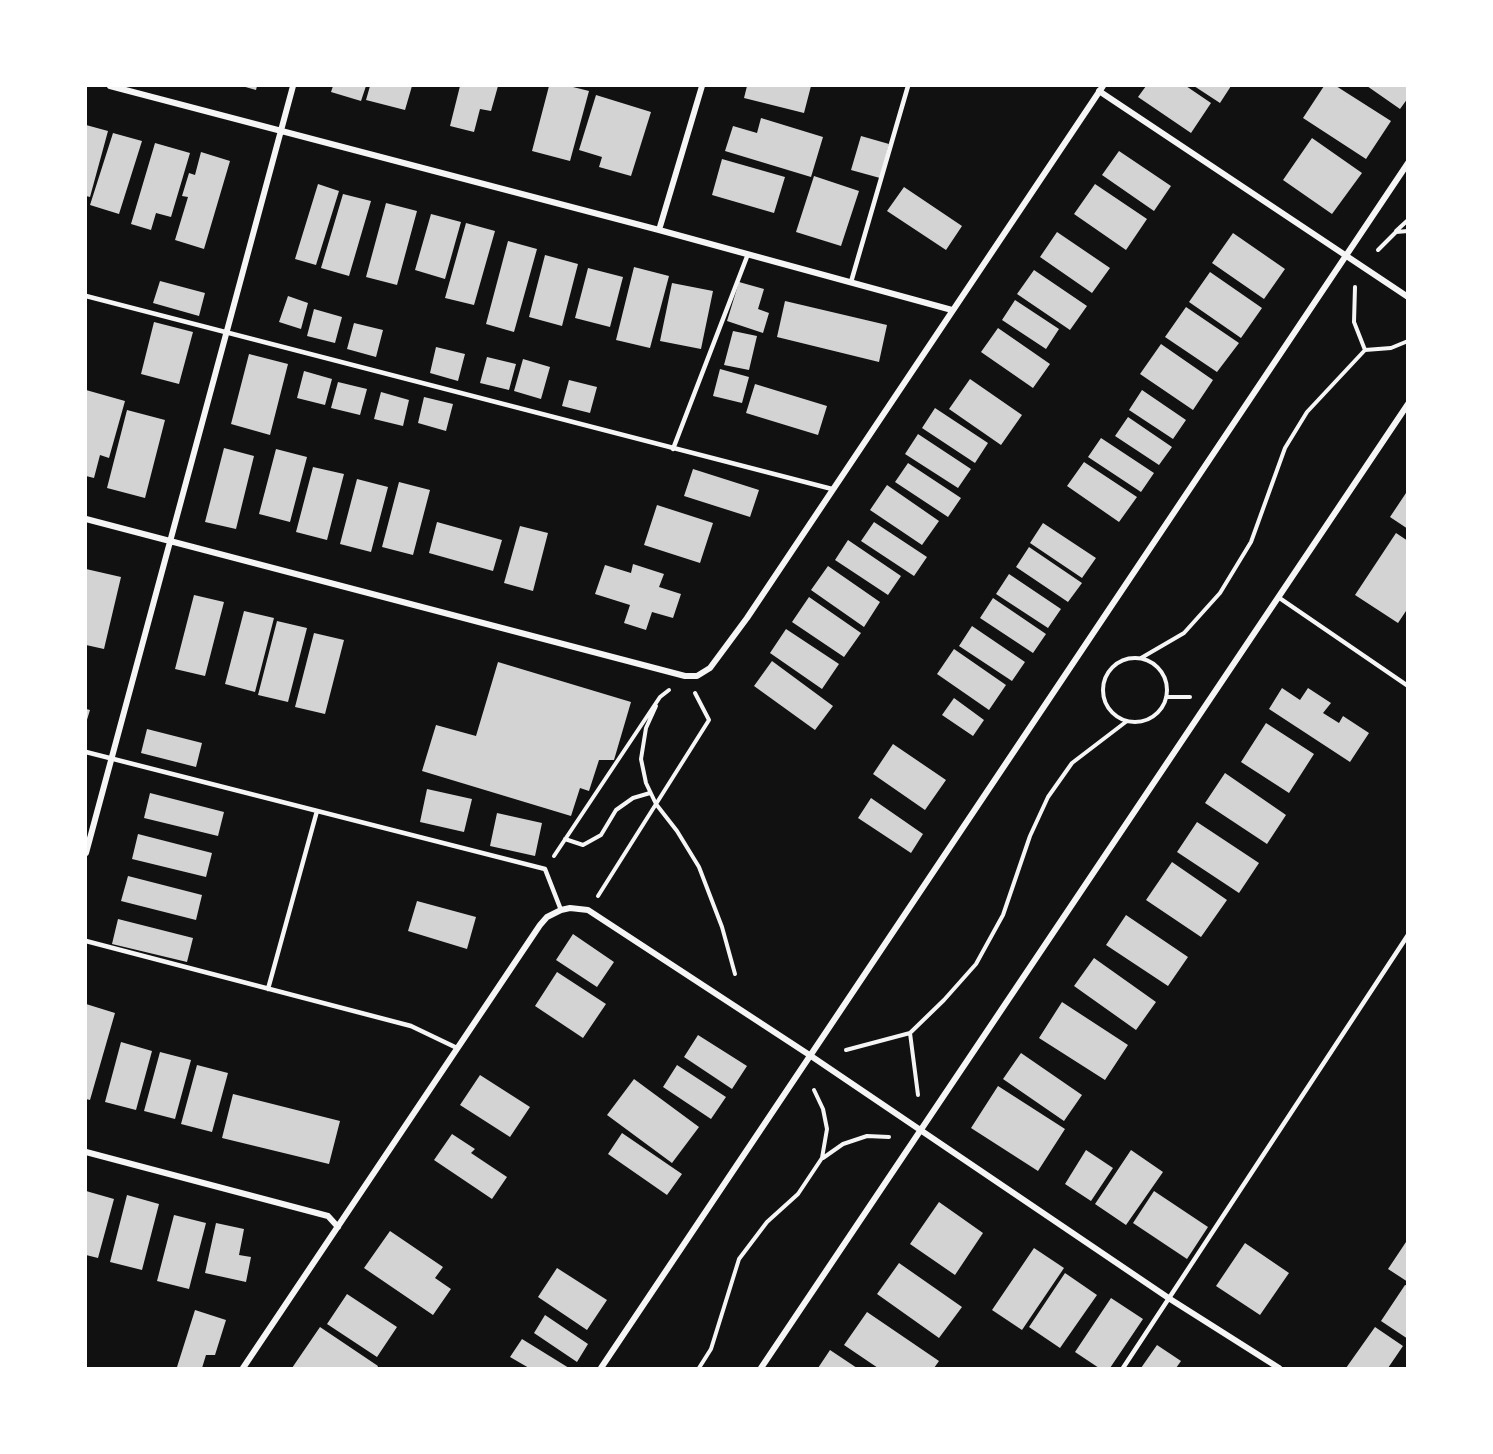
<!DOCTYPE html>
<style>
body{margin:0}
#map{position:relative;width:1493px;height:1454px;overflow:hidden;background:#111;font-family:"Varela Round",sans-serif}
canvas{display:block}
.frame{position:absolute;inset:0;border:87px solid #fff;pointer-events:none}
</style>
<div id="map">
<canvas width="1493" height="1454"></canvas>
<div class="frame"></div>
</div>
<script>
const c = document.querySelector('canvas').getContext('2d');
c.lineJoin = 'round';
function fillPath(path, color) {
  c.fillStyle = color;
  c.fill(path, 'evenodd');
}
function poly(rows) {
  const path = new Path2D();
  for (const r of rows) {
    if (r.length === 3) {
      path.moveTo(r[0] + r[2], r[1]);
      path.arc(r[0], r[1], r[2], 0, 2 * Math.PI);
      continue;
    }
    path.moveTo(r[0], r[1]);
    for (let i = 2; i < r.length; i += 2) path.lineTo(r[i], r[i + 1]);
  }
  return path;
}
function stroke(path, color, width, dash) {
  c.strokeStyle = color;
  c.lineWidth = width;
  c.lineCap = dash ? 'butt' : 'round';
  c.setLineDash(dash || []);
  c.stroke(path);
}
fillPath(poly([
 [242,86,257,86,256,90],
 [333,86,366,86,361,101,331,92],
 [370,86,412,86,405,110,366,100],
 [460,86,498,86,491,111,480,109,474,132,450,126],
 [549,86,569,86,589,91,570,161,532,151],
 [747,86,811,86,804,113,744,98],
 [1146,86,1186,86,1211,103,1191,133,1138,97],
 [1194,86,1231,86,1220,103],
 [1324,86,1336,86,1391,121,1366,159,1303,118],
 [1367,86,1408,86,1408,98,1400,109],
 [596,95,651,112,631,176,599,167,602,157,579,150],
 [761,118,823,137,811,177,725,151,733,126,757,133],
 [86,125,108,131,90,197,86,196],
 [113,133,142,141,119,214,90,205],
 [861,136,889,144,880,178,851,170],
 [1312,138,1362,173,1332,214,1283,180],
 [155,143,190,153,171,217,156,213,151,230,131,224],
 [1119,151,1171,186,1154,211,1102,175],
 [201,152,230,161,204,249,175,240,188,197,182,196,189,173,195,175],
 [722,159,785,177,774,213,712,195],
 [814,176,859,191,841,246,796,232],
 [318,184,339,191,316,265,295,259],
 [1095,184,1147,219,1126,250,1074,214],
 [904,187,962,226,946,250,887,211],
 [343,194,371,201,349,276,321,268],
 [386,203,417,211,397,285,366,277],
 [431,214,461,222,445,279,415,270],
 [466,223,495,231,474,305,445,298],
 [1057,232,1110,268,1092,293,1040,257],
 [1233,233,1285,269,1264,299,1212,263],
 [508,241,537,249,514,332,486,324],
 [545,255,578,264,562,326,529,317],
 [634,267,669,276,650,348,616,340],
 [588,268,623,277,610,327,575,318],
 [1034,270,1087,306,1070,330,1017,294],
 [1210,272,1262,308,1241,338,1189,302],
 [160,281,205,293,199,316,153,303],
 [739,282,764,289,758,309,769,313,763,333,727,321],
 [672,283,713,291,701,349,660,341],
 [288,296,308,303,301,329,279,322],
 [1015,300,1059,329,1046,349,1002,320],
 [785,301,887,325,879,362,777,337],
 [1186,307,1239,343,1217,372,1165,337],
 [314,309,342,317,335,343,307,336],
 [154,322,193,332,179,384,141,374],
 [354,323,383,330,376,357,347,349],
 [998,328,1050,364,1033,388,981,352],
 [733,331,757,336,749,370,724,365],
 [1161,344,1213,380,1193,410,1140,374],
 [436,347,465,354,458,381,430,373],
 [249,354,288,364,270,435,231,424],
 [487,357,516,364,509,390,480,383],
 [523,359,550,367,541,399,514,391],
 [720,369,749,377,742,403,713,396],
 [304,371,332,379,325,405,297,398],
 [970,379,1022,415,1001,445,949,409],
 [569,380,597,387,590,413,562,406],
 [338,382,367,389,360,415,331,408],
 [755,384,827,406,818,435,746,413],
 [86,390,125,401,109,458,100,455,94,478,86,476],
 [1142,390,1186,420,1173,439,1129,410],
 [381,392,409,400,403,426,374,419],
 [424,397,453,404,446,431,418,423],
 [935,408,988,443,975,463,922,428],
 [127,410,165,420,145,498,107,488],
 [1128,417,1172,447,1159,465,1115,436],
 [918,434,971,469,958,488,905,454],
 [1101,438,1154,473,1141,492,1088,457],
 [224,448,254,456,236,529,205,522],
 [276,449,307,457,290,522,259,514],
 [1084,462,1137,497,1119,522,1067,486],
 [908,463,961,498,948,517,895,482],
 [313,467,344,474,327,540,296,532],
 [693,469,759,490,750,517,684,496],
 [357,479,388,487,371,552,340,544],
 [399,482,430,490,413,555,382,547],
 [887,485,939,521,922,545,870,510],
 [1408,490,1408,529,1390,517],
 [657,505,713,523,700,563,644,545],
 [437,522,502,540,493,571,429,553],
 [874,522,927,557,914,576,861,541],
 [1043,523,1096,558,1082,578,1030,543],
 [520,526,548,533,533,591,504,583],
 [1396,533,1408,541,1408,608,1398,623,1355,595],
 [848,540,901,576,888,595,835,560],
 [1029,547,1082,583,1068,602,1016,567],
 [633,564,664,574,659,587,681,594,673,618,652,612,646,630,624,623,630,605,595,594,605,565,631,573],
 [828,566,880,602,864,627,811,590],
 [86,569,121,577,104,649,86,645],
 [1009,574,1061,609,1048,628,996,594],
 [194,595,224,602,205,676,175,669],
 [809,597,861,633,844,657,792,622],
 [993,598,1046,634,1033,653,980,618],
 [244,611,274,618,255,692,225,684],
 [277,621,307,628,288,702,258,695],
 [972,626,1025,662,1012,681,959,646],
 [786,629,839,664,822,689,770,653],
 [314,633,344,640,325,714,295,707],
 [954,649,1006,685,989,710,937,674],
 [772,661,833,706,815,730,754,686],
 [498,662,631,702,614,760,599,760,589,791,580,788,571,816,422,771,436,725,476,736],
 [1282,688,1300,700,1308,688,1331,703,1323,713,1339,723,1343,716,1369,733,1350,762,1269,709],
 [954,698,984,720,973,736,942,715],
 [86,709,90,710,86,723],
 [1266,723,1314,754,1289,793,1241,762],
 [147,729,202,743,196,767,141,753],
 [893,744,946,780,925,810,873,774],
 [1225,773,1286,815,1267,844,1205,803],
 [427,789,472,799,464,832,420,822],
 [150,793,224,812,218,836,144,818],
 [871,798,923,834,911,853,858,818],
 [497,813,542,823,535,856,490,846],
 [1197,822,1259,863,1239,893,1177,852],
 [138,834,212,853,206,877,132,859],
 [1172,862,1227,900,1201,937,1146,900],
 [128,876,202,895,196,920,121,901],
 [417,901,476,917,467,949,408,931],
 [1126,915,1188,957,1168,986,1106,945],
 [118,919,193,938,187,962,112,944],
 [573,934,614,962,597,987,556,960],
 [1094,958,1156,1002,1136,1030,1074,986],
 [557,972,606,1004,583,1038,535,1006],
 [1062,1002,1128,1045,1105,1080,1039,1038],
 [86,1004,115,1013,90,1100,86,1099],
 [698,1035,747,1066,732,1089,684,1057],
 [121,1042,152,1051,136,1110,105,1102],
 [160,1052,191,1060,175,1119,144,1111],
 [1021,1053,1082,1095,1064,1121,1003,1079],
 [197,1065,228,1073,212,1132,181,1124],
 [677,1065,726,1097,711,1119,663,1087],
 [480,1075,530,1107,510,1137,460,1105],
 [634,1079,699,1127,672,1163,607,1115],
 [998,1086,1065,1129,1038,1171,971,1128],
 [233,1094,340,1121,329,1164,222,1138],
 [622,1133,682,1174,667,1195,608,1154],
 [452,1134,475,1149,471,1153,507,1177,492,1199,434,1160],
 [1086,1150,1113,1168,1091,1201,1065,1184],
 [1131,1150,1163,1172,1126,1225,1095,1204],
 [86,1191,114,1199,98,1258,86,1255],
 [1154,1191,1208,1227,1187,1259,1133,1223],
 [127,1195,159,1204,142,1270,110,1262],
 [939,1202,983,1233,955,1275,910,1244],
 [174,1215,206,1223,189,1289,157,1281],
 [216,1223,244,1229,239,1255,251,1257,246,1282,205,1273],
 [390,1231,443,1267,435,1278,451,1289,433,1315,364,1268],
 [1406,1242,1408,1243,1408,1282,1388,1269],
 [1245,1243,1289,1273,1260,1315,1216,1286],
 [1034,1248,1064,1268,1022,1330,992,1310],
 [899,1263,962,1307,939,1338,877,1294],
 [557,1268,607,1300,587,1330,538,1297],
 [1065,1273,1097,1295,1060,1348,1029,1327],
 [1405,1285,1408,1286,1408,1339,1381,1321],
 [347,1294,397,1327,377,1357,327,1324],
 [1111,1298,1143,1319,1110,1368,1099,1368,1075,1352],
 [195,1310,226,1320,215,1355,206,1355,202,1368,183,1368,177,1367],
 [867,1312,939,1361,934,1368,878,1368,844,1345],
 [545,1315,588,1344,577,1362,534,1333],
 [320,1327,378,1366,377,1368,292,1368],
 [1375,1327,1403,1346,1388,1368,1346,1368],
 [522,1339,569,1368,529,1368,510,1357],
 [1157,1345,1181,1361,1176,1368,1141,1368],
 [830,1350,857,1368,818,1368]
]), '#d3d3d3');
stroke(poly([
 [1396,231,1408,220],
 [1378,250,1396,232,1408,231],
 [1355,287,1354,322,1365,350,1391,348,1408,341],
 [1135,690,32],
 [1141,658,1184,633,1220,593,1251,542,1285,448,1307,412,1365,350],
 [1166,697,1190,697],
 [656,706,646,728,641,759,646,783,656,804,677,831,699,867,722,927,735,974],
 [565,839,583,845,601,835,616,810,633,798,650,793],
 [554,856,660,697,669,690],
 [598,896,709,720,695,693],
 [910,1033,918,1095],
 [846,1050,910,1033,944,1000,976,964,1003,915,1030,836,1048,797,1072,763,1127,721],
 [823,1158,843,1144,867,1136,889,1137],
 [699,1368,711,1349,739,1259,767,1222,798,1194,822,1158,827,1129,823,1109,814,1090]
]), '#f5f5f5', 4);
stroke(poly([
 [851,282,908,86],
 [86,296,832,489],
 [673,449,748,254],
 [1278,597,1408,686],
 [86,752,545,869,561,910],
 [86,941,411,1026,457,1048],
 [268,989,317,811],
 [1123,1368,1408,935]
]), '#f5f5f5', 4.5);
stroke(poly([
 [110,86,659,230,952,310],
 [1099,91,1408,297],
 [659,230,702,86],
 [86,519,685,676,697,676,710,668,747,618,1103,86],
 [86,853,293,86],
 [86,1152,328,1216,338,1227],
 [243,1368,540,925,547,917,561,910,570,908,588,910,811,1056,1170,1299,1279,1368],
 [601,1368,1408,163],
 [761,1368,1408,404]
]), '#f5f5f5', 6);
</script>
